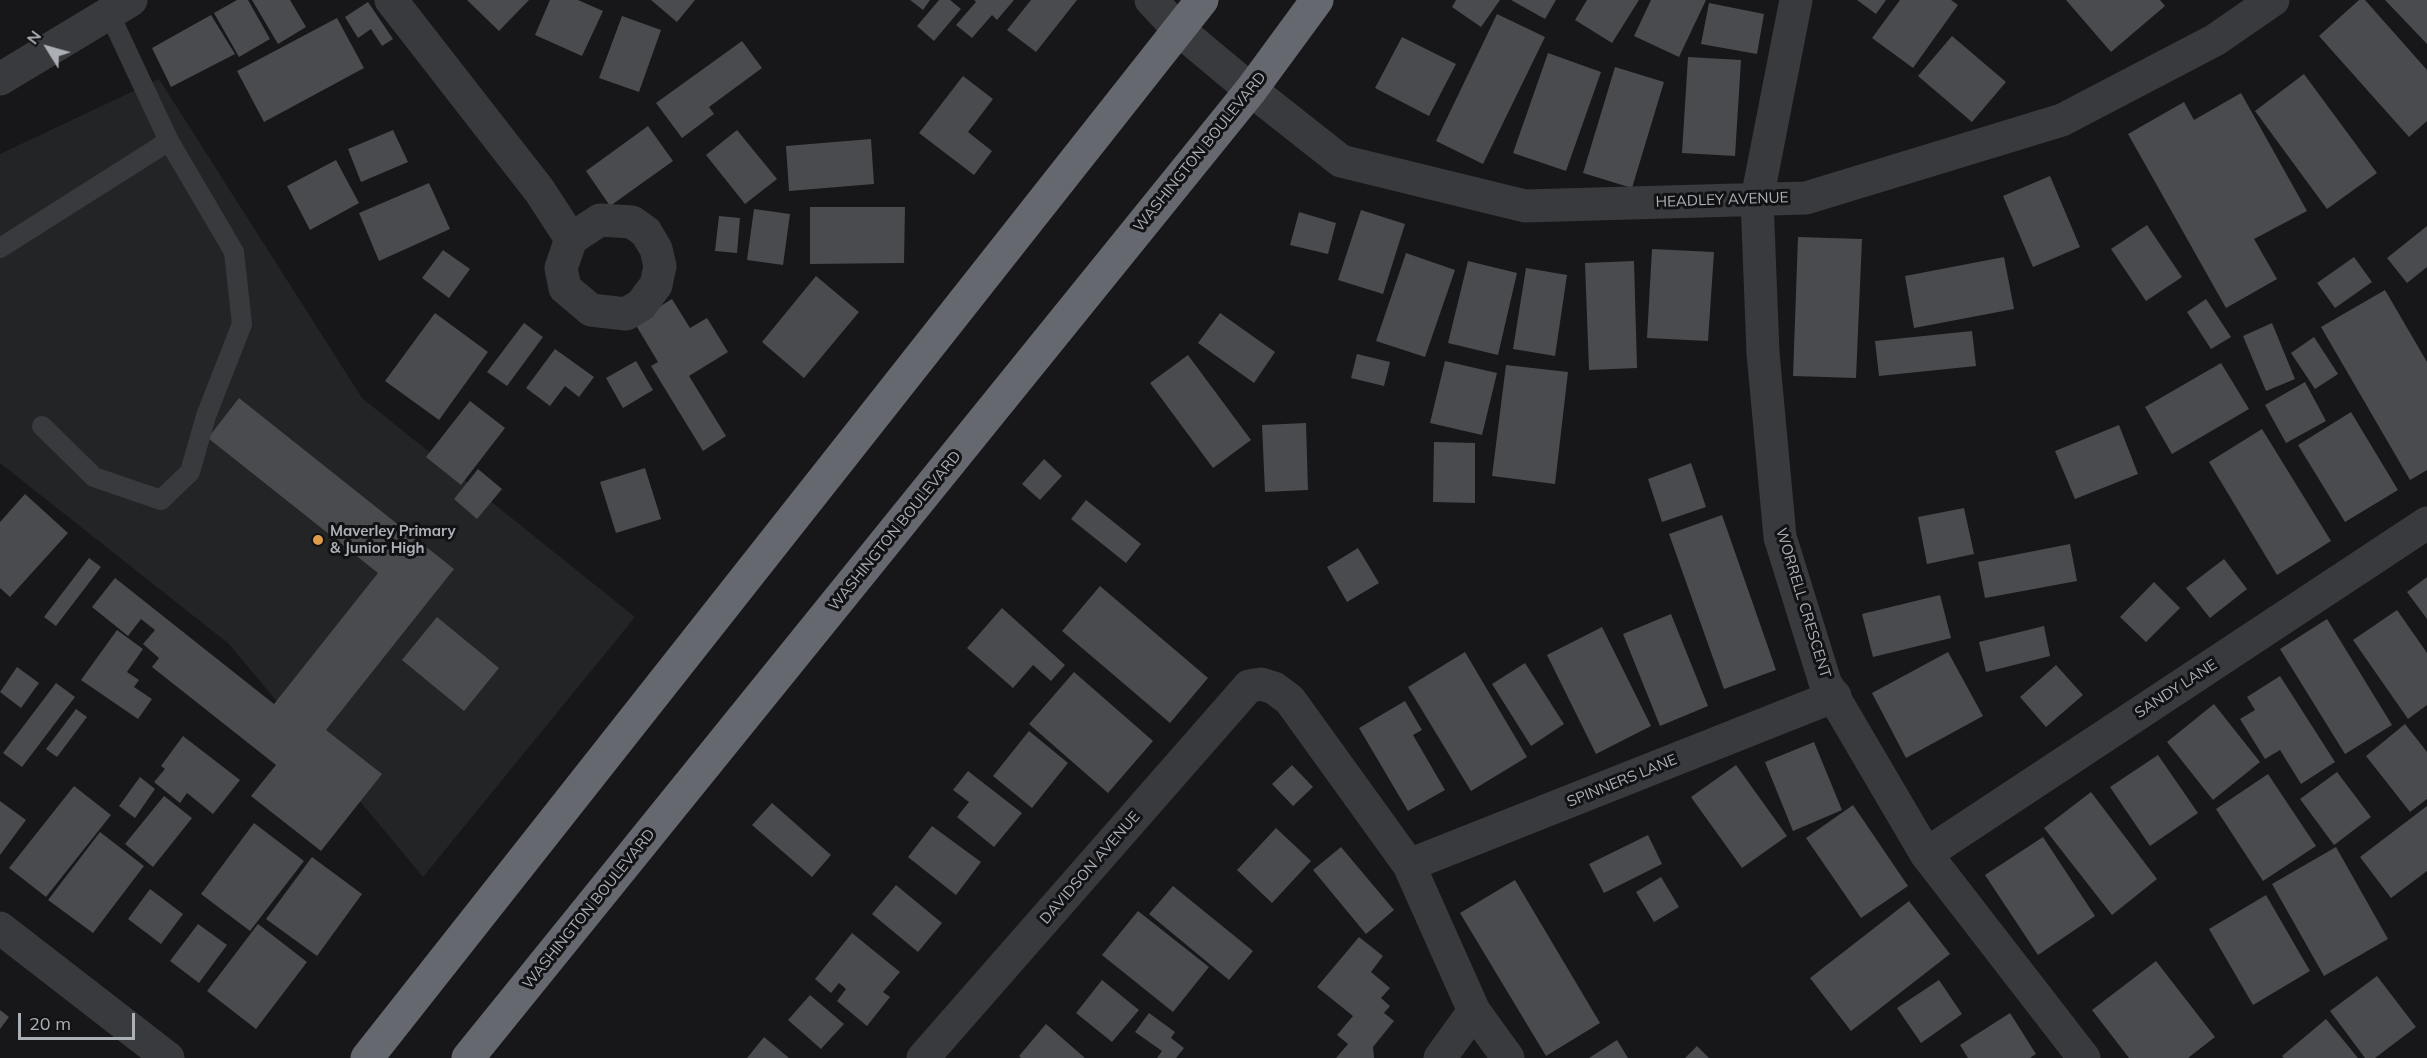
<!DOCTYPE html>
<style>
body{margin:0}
#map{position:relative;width:2427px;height:1058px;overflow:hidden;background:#171719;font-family:Mulish,sans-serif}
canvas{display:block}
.north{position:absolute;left:18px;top:18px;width:60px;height:60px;-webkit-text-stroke:4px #121214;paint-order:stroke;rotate:307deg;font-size:16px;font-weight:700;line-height:24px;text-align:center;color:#abb0b7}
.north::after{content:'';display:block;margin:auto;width:21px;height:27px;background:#abb0b7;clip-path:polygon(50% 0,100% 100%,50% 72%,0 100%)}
.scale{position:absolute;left:18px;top:1013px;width:117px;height:27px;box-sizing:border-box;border:3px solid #abb0b7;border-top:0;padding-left:8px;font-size:18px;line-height:21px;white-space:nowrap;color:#abb0b7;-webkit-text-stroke:4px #121214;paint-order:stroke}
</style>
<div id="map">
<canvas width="2427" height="1058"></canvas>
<div class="north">N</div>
<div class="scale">20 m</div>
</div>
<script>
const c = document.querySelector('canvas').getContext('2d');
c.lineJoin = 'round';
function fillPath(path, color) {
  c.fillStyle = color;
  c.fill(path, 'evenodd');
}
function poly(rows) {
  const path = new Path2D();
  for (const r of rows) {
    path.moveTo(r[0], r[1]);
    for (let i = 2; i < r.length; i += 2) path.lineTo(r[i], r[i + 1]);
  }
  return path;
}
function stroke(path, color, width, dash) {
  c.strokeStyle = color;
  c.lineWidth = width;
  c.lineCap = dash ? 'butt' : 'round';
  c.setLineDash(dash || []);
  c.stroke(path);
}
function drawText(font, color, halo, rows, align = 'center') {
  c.font = font + ' Mulish,sans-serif';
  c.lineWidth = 6;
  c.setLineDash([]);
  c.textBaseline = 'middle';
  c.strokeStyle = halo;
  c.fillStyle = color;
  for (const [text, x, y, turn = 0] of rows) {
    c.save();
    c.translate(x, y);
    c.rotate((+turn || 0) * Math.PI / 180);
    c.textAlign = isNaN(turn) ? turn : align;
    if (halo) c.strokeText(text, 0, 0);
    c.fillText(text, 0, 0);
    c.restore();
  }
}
fillPath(poly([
 [159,79,362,398,635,617,423,877,229,644,0,463,0,154]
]), '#232426');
fillPath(poly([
 [237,0,248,0,270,39,239,57,214,13],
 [252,0,290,0,306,27,278,44],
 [467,0,529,0,499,31],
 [550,0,578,0,603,11,582,56,535,35],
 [651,0,695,0,677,22],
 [910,0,930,0,923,10],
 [939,0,950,0,961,9,934,41,917,26],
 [974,0,1014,0,997,20,992,15,972,38,956,25,976,2],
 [1031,0,1077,0,1036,52,1007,30],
 [1456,0,1500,0,1481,27,1452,7],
 [1511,0,1556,0,1545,19],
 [1587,0,1639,0,1612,43,1575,20],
 [1651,0,1706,0,1679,57,1634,36],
 [1857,0,1886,0,1876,14],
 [1900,0,1951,0,1958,5,1913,68,1872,38],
 [2066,0,2160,0,2165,6,2111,52],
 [2359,0,2365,0,2427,70,2427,121,2409,137,2319,36],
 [2385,0,2427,0,2427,44],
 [368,2,393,39,382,46,371,29,358,38,345,17],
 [1709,3,1764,14,1757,54,1701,44],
 [1497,14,1545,37,1483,164,1436,141],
 [211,15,235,54,171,87,152,48],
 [622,16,661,30,639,92,599,78],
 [337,18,364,68,264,122,237,71],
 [1952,36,2006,82,1972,122,1918,76],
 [1402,37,1456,64,1429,116,1375,88],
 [742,41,762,68,709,107,714,114,682,138,656,103],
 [1548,53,1601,72,1566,171,1513,153],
 [1688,57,1741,60,1735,156,1682,153],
 [1615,67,1664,82,1632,188,1583,173],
 [2304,74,2377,173,2327,209,2255,111],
 [963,76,993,99,968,132,992,151,974,175,919,133],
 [2241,93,2307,211,2254,239,2277,279,2226,308,2128,134,2184,102,2194,120],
 [648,126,673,161,610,206,586,171],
 [393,130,408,162,361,182,348,149],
 [737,130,777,179,745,204,706,155],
 [871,139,874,184,789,191,786,146],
 [336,160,359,203,310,230,287,186],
 [2050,176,2080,247,2033,267,2003,196],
 [429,183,450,229,379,261,359,213],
 [810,207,905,207,904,263,810,264],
 [754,209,790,214,783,265,747,260],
 [1361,210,1405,224,1383,294,1338,280],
 [1299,212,1336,223,1328,254,1290,245],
 [719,216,740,218,737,253,715,251],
 [2147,225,2182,277,2146,301,2111,249],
 [2427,226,2427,267,2407,283,2387,258],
 [1798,237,1862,239,1856,378,1793,376],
 [1652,249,1714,252,1708,341,1647,338],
 [443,250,470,269,449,298,422,278],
 [1406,253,1455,270,1425,357,1376,341],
 [2004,257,2014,309,1914,328,1905,276],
 [2354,257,2372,282,2335,308,2317,283],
 [1468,261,1517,273,1498,355,1448,343],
 [1634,261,1637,368,1589,370,1585,263],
 [1526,268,1567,275,1555,356,1513,349],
 [816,276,859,312,804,378,762,342],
 [2385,290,2427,362,2427,470,2410,480,2321,327],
 [672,299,690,328,707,318,728,352,689,376,726,436,703,451,651,366,658,362,634,322],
 [2206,299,2231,337,2211,349,2187,312],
 [435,313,488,352,439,420,385,381],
 [1220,313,1275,352,1254,383,1198,343],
 [524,323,543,337,507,386,487,372],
 [2272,323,2295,379,2266,391,2243,336],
 [1972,331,1976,366,1879,376,1875,341],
 [2314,337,2338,374,2315,389,2291,353],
 [555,349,594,377,579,397,565,386,550,406,526,388],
 [1357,354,1390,362,1384,386,1351,378],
 [1188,355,1251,440,1213,468,1150,383],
 [636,361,653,390,623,408,606,378],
 [1445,361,1497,373,1482,435,1430,423],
 [2221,363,2249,409,2172,454,2145,407],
 [1506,365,1568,372,1555,484,1492,476],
 [2305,382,2326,421,2286,443,2265,405],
 [239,398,454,569,326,730,382,774,321,851,251,796,276,765,152,667,159,658,143,644,155,630,141,619,128,636,92,607,115,578,274,704,378,573,208,438],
 [470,401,505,428,461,485,426,457],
 [2351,412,2398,490,2345,522,2298,445],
 [1306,423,1308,490,1265,492,1262,425],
 [2119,425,2138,474,2075,499,2055,451],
 [2262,429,2331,541,2277,575,2209,462],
 [1434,442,1475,443,1475,503,1433,502],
 [1044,459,1062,476,1040,500,1022,484],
 [1691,463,1706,507,1662,522,1648,479],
 [645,468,661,519,616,533,600,482],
 [478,469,502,489,477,519,454,499],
 [25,494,68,533,10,597,0,588,0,522],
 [1086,500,1141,544,1126,563,1071,519],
 [1964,508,1974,554,1927,564,1918,517],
 [1722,515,1776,670,1724,689,1669,534],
 [2070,544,2077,581,1985,598,1978,562],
 [1358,548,1379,583,1347,602,1327,567],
 [89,558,101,567,56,626,44,617],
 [2224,559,2247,589,2210,618,2186,588],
 [2427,577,2427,619,2407,592],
 [2154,582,2180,608,2146,642,2120,617],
 [1100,586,1208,678,1170,723,1062,631],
 [1940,595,1951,638,1873,657,1862,614],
 [1002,608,1065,665,1051,681,1033,665,1013,688,967,648],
 [2397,610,2427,653,2427,705,2408,719,2353,640],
 [1671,614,1708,706,1660,726,1623,634],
 [437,617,499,668,464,711,402,660],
 [2327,619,2392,725,2345,754,2280,649],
 [2044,626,2050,656,1986,672,1979,642],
 [1602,627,1651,726,1596,754,1547,655],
 [117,630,143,649,127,672,139,680,134,687,152,699,138,719,81,680],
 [1465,652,1527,757,1471,791,1408,687],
 [1948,652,1983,716,1906,758,1872,693],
 [1525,663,1564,724,1531,746,1492,684],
 [2056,665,2083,695,2046,727,2020,697],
 [17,667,39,683,21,708,0,692],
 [1074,672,1153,741,1108,793,1029,724],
 [2280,676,2335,762,2301,784,2280,750,2265,759,2240,719,2255,710,2247,697],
 [56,683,75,697,22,767,3,753],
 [1405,701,1422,730,1413,735,1445,790,1408,811,1359,728],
 [2214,704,2260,762,2213,800,2167,742],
 [76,709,87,717,57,757,46,749],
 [2405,724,2427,752,2427,799,2410,812,2366,756],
 [1029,731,1068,763,1032,808,993,776],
 [183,736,240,780,213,814,187,793,180,803,154,782,165,769,161,766],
 [1814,742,1842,810,1793,831,1765,762],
 [2158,755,2198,813,2150,846,2110,787],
 [1292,765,1313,787,1293,806,1272,784],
 [1736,765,1787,836,1742,868,1691,797],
 [968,771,1022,813,994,847,957,817,969,802,953,790],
 [2337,772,2371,817,2334,845,2300,799],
 [2268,774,2316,846,2263,881,2216,809],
 [140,777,155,789,135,818,119,806],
 [74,786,111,815,46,897,9,868],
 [2091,792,2157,879,2112,915,2044,828],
 [164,796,192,818,153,867,125,844],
 [0,801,26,820,0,855],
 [772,803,831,855,812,877,752,825],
 [1853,805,1908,886,1861,918,1806,838],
 [2427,806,2427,871,2391,898,2360,857],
 [254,823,304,861,250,931,201,894],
 [932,826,981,862,956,895,908,857],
 [1276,828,1311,861,1272,903,1237,870],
 [100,832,144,866,93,933,48,900],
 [1648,835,1662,864,1604,893,1589,864],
 [2043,837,2095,916,2038,955,1985,875],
 [1341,847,1394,910,1366,934,1313,870],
 [2336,847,2388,939,2324,976,2272,884],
 [312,857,362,894,317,956,266,919],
 [1661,877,1679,907,1654,922,1636,892],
 [1515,880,1600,1023,1546,1056,1460,913],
 [896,885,942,923,918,952,872,914],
 [1173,886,1253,951,1229,980,1149,914],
 [150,889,183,914,161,944,128,919],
 [2266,895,2310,971,2253,1005,2209,929],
 [1909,901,1950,954,1851,1031,1810,978],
 [1138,911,1209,967,1173,1012,1102,955],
 [198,924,227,945,199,983,170,961],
 [258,924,307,962,256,1029,207,991],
 [852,933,900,972,883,992,890,997,867,1026,837,1001,846,989,839,983,831,993,815,979],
 [1359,937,1383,956,1371,972,1390,988,1381,998,1390,1006,1384,1013,1394,1021,1373,1047,1374,1058,1336,1058,1348,1044,1337,1035,1353,1016,1317,987],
 [2156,961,2215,1037,2188,1058,2129,1058,2092,1010],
 [2377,976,2416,1027,2375,1058,2365,1058,2330,1011],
 [1102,980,1139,1010,1112,1042,1076,1013],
 [1939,980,1962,1014,1921,1043,1897,1008],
 [810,995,844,1024,821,1049,788,1020],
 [0,1010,9,1017,0,1029],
 [1149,1013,1175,1032,1171,1038,1184,1048,1176,1058,1157,1058,1162,1051,1135,1032],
 [2010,1013,2036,1054,2030,1058,1968,1058,1960,1045],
 [2326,1019,2358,1058,2284,1058,2282,1056],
 [1046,1024,1085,1058,1021,1058,1019,1056],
 [764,1037,789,1058,747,1058],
 [1617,1040,1628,1058,1589,1058],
 [1697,1046,1709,1058,1685,1058]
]), '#494b4e');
stroke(poly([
 [0,248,169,141],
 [42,426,94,477,161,500,190,472,206,416,242,324,234,252,169,141,109,13]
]), '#393a3d', 20);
stroke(poly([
 [391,0,539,190,571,239],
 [1151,0,1179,30,1251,90,1341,161,1525,206,1806,198,2062,120,2215,40,2273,0],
 [1796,0,1757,199,1763,353,1780,537,1825,682,1926,854,2084,1058],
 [0,79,131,0],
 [600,220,632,222,646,232,656,249,660,266,656,285,641,305,626,314,591,310,565,288,561,268,571,239,600,220],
 [1926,854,2427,523],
 [1409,865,1835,696],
 [0,928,168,1058],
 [923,1058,1249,686,1261,684,1274,688,1290,700,1409,865,1474,1011,1508,1058],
 [1440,1058,1474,1011]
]), '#393a3d', 33);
stroke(poly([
 [367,1058,1202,0],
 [468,1058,1251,90,1317,0]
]), '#65686e', 33);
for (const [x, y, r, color] of [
 [318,540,6,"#dc9d4c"]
]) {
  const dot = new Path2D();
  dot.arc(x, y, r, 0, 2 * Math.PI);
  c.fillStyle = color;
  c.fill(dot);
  stroke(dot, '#121214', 2);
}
drawText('15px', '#abb0b7', '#121214', [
 ["WASHINGTON BOULEVARD",1200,152,-51],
 ["HEADLEY AVENUE",1722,200,-2],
 ["WASHINGTON BOULEVARD",895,531,-51],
 ["WORRELL CRESCENT",1803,603,73],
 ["SANDY LANE",2176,689,-33],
 ["SPINNERS LANE",1622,781,-22],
 ["DAVIDSON AVENUE",1090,868,-49],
 ["WASHINGTON BOULEVARD",589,909,-51]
]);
drawText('bold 15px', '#abb0b7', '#121214', [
 ["Maverley Primary",330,531],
 ["& Junior High",330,548]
], 'left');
</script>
